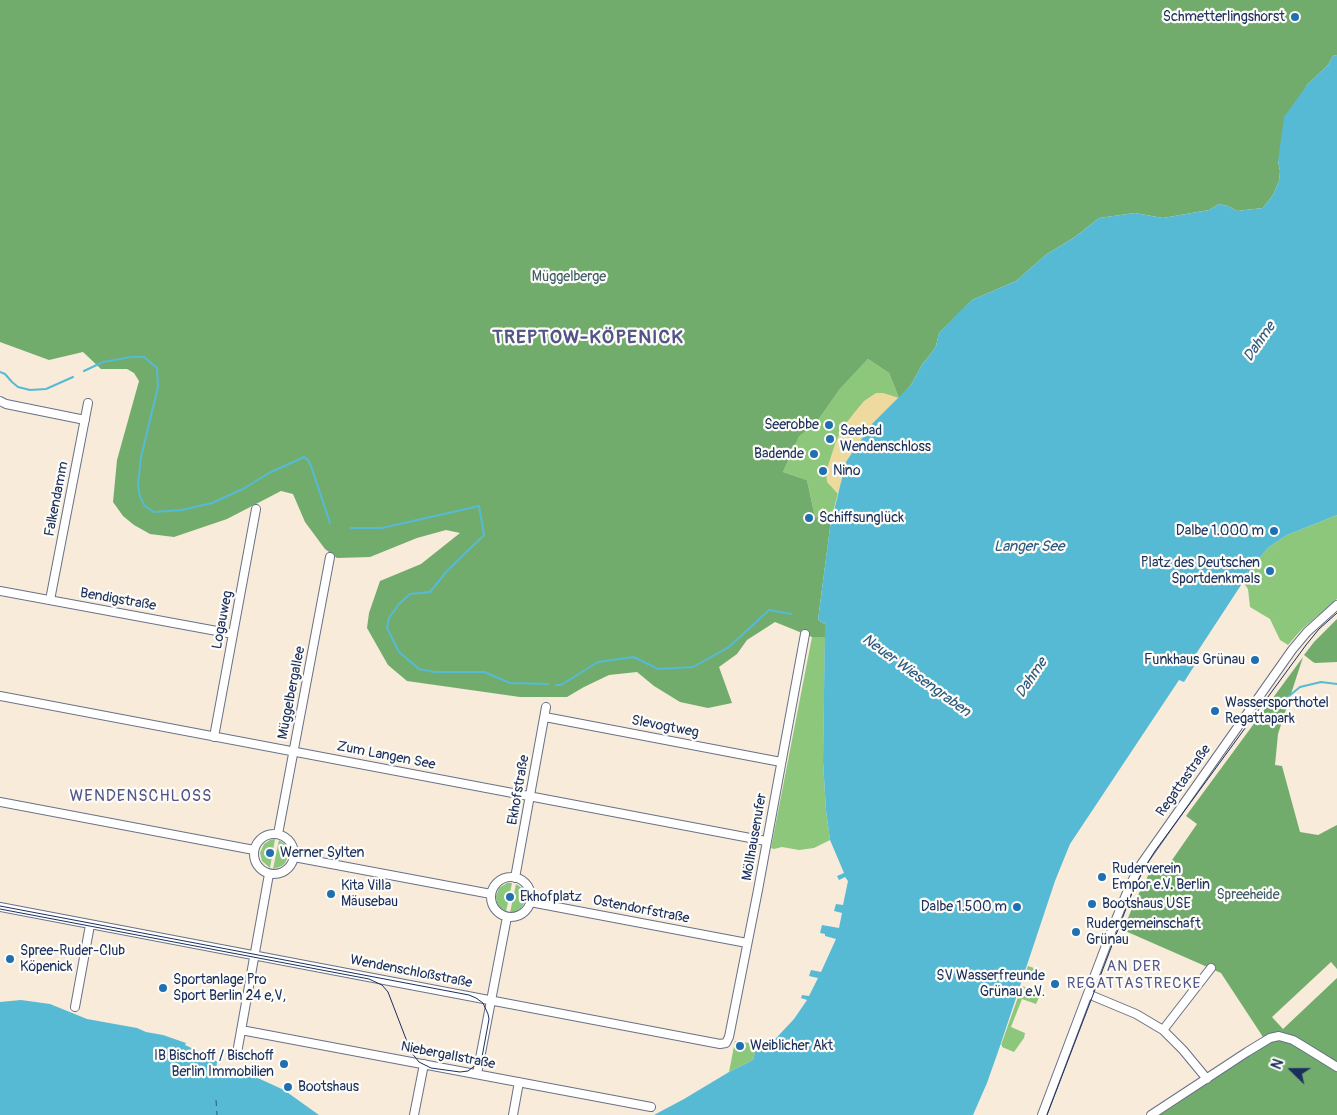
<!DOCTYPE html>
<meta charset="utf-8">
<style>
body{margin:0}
#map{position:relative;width:1337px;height:1115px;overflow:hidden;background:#f8ebd9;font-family:Pangolin,sans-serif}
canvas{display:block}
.north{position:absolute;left:1267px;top:1045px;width:50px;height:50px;-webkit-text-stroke:4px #fdfcf7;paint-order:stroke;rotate:292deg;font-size:14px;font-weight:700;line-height:20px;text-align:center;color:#1b2f5e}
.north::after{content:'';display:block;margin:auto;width:18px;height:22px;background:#1b2f5e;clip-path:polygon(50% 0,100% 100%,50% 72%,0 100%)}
</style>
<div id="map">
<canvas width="1337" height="1115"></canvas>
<div class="north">N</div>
</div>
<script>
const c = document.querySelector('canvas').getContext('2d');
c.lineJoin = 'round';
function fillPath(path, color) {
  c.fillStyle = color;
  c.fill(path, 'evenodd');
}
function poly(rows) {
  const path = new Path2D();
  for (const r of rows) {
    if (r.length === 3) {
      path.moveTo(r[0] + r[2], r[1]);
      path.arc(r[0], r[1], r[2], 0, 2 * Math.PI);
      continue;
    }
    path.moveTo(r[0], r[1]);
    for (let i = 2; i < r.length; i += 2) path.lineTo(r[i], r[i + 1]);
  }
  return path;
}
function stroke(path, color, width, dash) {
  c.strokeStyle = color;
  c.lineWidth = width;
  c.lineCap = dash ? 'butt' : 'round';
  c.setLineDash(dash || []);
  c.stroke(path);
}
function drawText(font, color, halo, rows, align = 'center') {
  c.font = font + ' Pangolin,sans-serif';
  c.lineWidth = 4.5;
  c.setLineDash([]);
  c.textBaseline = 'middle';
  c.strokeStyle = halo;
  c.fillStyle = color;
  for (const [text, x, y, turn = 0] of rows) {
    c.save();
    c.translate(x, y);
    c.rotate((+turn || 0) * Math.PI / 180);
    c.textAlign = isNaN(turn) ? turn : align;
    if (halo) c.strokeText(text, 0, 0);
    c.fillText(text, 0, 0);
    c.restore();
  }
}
fillPath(poly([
 [868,359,889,373,899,398,872,424,846,462,831,520,815,517,807,480,783,472,799,435,816,423,840,389],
 [1337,515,1337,599,1302,629,1288,645,1280,640,1270,619,1250,607,1248,589,1243,582,1254,564,1269,547,1287,535],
 [812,637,825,637,823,761,826,810,830,840,814,848,799,850,782,847,774,849,771,848],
 [275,839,270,868,262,861,260,853,264,844,270,840],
 [279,840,286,845,288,853,288,857,285,863,282,866,273,869],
 [507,883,512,883,506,912,501,910,497,906,496,896,499,888],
 [516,884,522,888,525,893,525,902,519,911,510,913],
 [1028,966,1040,970,1032,982,1023,979],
 [1022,986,1041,993,1036,1004,1022,999,1011,1027,1025,1033,1024,1038,1014,1052,1002,1047,1002,1045,1001,1045],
 [735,1041,757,1044,753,1060,729,1072]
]), '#8dc77c');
fillPath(poly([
 [0,0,1337,0,1337,55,1333,56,1328,65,1307,85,1278,161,1280,171,1279,181,1273,195,1263,208,1237,211,1228,206,1219,204,1209,210,1163,218,1135,213,1099,218,1075,237,1047,254,1016,281,972,300,939,333,936,346,930,355,923,363,911,385,899,398,889,373,868,359,840,389,816,423,799,436,783,472,807,480,815,517,831,520,818,620,825,624,825,637,812,637,775,622,747,640,737,654,719,667,732,703,708,708,680,702,654,686,637,672,609,675,584,687,567,697,520,697,407,681,388,665,367,628,369,613,380,581,421,564,460,533,446,530,417,538,370,557,337,558,325,549,305,522,293,494,281,491,227,519,174,537,150,534,134,525,123,516,113,502,117,460,139,381,134,373,127,369,101,369,83,352,49,360,0,342],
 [1337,619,1337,662,1315,663,1313,662,1304,655,1314,642],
 [1303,657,1278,734,1275,765,1282,766,1300,832,1318,835,1337,825,1337,969,1331,962,1272,1017,1283,1029,1337,978,1337,1115,1149,1115,1263,1037,1221,973,1123,930,1136,899,1151,870,1161,876,1197,824,1186,816]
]), '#72ac6c');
fillPath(poly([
 [876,393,883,393,899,398,872,424,846,462,838,494,827,482,826,472,835,444,841,430,854,413,864,401]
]), '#eeda9e');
fillPath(poly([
 [1337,55,1337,515,1287,535,1269,547,1254,564,1243,582,1192,660,1196,663,1184,682,1179,680,1070,844,1055,881,1000,1046,987,1083,973,1115,654,1115,684,1099,729,1072,753,1060,757,1044,765,1046,765,1050,794,1019,807,1000,801,998,802,995,809,996,818,978,809,976,811,970,821,972,836,939,825,936,825,934,820,933,822,925,839,928,842,913,834,911,836,904,843,905,848,881,845,877,839,880,837,876,844,873,830,840,826,810,823,761,825,624,818,620,830,527,846,462,872,424,911,385,923,363,930,355,936,346,939,333,959,312,972,300,1016,281,1047,254,1075,237,1099,218,1135,213,1163,218,1209,210,1219,204,1228,206,1237,211,1263,208,1273,195,1279,181,1280,171,1278,161,1284,117,1307,85,1328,65,1333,56],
 [21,1000,50,1004,87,1019,137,1028,146,1032,163,1035,186,1043,185,1045,213,1058,217,1062,216,1074,224,1077,249,1074,284,1090,319,1115,0,1115,0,1002]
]), '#56bad4');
stroke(poly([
 [84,371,103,362,131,357,144,357,157,368,158,387,141,457,138,485,140,497,145,506,154,512,182,510,212,503,243,489,269,473,304,457,308,460,311,466,330,523],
 [0,372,5,374,12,382,18,387,30,390,46,389,73,377],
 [351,528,382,528,479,506,484,535,447,571,430,592,410,594,399,604,389,618,387,628,399,652,419,669,434,672,484,672,510,683,548,684],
 [556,685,561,685,598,662,634,657,658,669,693,667,729,647,769,610,791,614],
 [1278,705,1300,687,1321,682,1337,684]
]), '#56bad4', 2);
stroke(poly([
 [216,1100,217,1115]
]), '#2d5981', 1, [6, 5]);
const minor = poly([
 [0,401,6,404,85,420],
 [0,591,233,634],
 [50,600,88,403],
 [0,696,766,841],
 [545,717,781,762],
 [214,737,256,509],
 [0,802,254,850],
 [274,854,20],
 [278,834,330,557],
 [294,857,491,894],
 [511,897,20],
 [515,878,546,707],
 [530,902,747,943],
 [0,907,720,1044,726,1043,729,1037,758,890,805,634],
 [1088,994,1136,1014,1163,1030,1183,1050,1207,1079],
 [75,1007,90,925],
 [241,1030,651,1107],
 [1163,1030,1211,968],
 [237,1053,269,874],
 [477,1074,507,917],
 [414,1115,424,1064],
 [513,1115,519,1082],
 [1042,1115,1113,927,1130,885,1142,863,1292,650,1307,632,1337,605],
 [1151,1115,1247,1052,1270,1038,1279,1036,1293,1040,1303,1046,1337,1067]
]);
stroke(minor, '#687189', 10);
stroke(minor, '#fff', 8);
stroke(poly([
 [0,906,469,995,476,998,483,1003,488,1014,489,1019,482,1057,476,1065,468,1071,460,1072,431,1068,419,1062,411,1052,388,992,382,985,369,979,0,909],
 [1047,1115,1132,893,1145,867,1155,851,1306,645,1319,629,1337,613]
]), '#1b2f5e', 1);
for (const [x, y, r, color] of [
 [1295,17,5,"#1f6fb2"],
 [829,425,5,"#1f6fb2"],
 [830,439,5,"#1f6fb2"],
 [814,454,5,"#1f6fb2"],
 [823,471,5,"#1f6fb2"],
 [809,518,5,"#1f6fb2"],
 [1274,531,5,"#1f6fb2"],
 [1270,571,5,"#1f6fb2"],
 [1255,660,5,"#1f6fb2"],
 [1215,711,5,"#1f6fb2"],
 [270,853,5,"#1f6fb2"],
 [1102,877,5,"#1f6fb2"],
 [331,894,5,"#1f6fb2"],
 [510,897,5,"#1f6fb2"],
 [1092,904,5,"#1f6fb2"],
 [1017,907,5,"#1f6fb2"],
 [1076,932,5,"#1f6fb2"],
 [10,959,5,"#1f6fb2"],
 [1055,984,5,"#1f6fb2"],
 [163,988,5,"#1f6fb2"],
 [740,1046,5,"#1f6fb2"],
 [284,1064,5,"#1f6fb2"],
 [288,1087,5,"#1f6fb2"]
]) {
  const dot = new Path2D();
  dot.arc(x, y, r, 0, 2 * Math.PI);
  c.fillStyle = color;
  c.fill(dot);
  stroke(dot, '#fdfcf7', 2);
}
drawText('14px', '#1b2f5e', '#fdfcf7', [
 ["Schmetterlingshorst",1285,17,"right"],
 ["Seerobbe",819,425,"right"],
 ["Seebad",840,431],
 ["Wendenschloss",840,447],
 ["Badende",804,454,"right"],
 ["Nino",833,471],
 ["Schiffsunglück",819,518],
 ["Dalbe 1.000 m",1264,531,"right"],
 ["Platz des Deutschen",1260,563,"right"],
 ["Sportdenkmals",1260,579,"right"],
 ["Funkhaus Grünau",1245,660,"right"],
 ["Wassersporthotel",1225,703],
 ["Regattapark",1225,719],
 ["Werner Sylten",280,853],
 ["Ruderverein",1112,869],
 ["Empor e.V. Berlin",1112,885],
 ["Kita Villa",341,886],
 ["Mäusebau",341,902],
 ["Ekhofplatz",520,897],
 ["Bootshaus USE",1102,904],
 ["Dalbe 1.500 m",1007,907,"right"],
 ["Rudergemeinschaft",1086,924],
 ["Grünau",1086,940],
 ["Spree-Ruder-Club",20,951],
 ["Köpenick",20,967],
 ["SV Wasserfreunde",1045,976,"right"],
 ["Grünau e.V.",1045,992,"right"],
 ["Sportanlage Pro",173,980],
 ["Sport Berlin 24 e,V,",173,996],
 ["Weiblicher Akt",750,1046],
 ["IB Bischoff / Bischoff",274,1056,"right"],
 ["Berlin Immobilien",274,1072,"right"],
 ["Bootshaus",298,1087]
], 'left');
drawText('14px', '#3d5d67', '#fdfcf7', [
 ["Müggelberge",569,277],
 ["Spreeheide",1248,895]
]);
drawText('14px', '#1b2f5e', '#fdfcf7', [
 ["Falkendamm",57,499,-79],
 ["Bendigstraße",118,600,10],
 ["Logauweg",223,620,-79],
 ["Müggelbergallee",292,693,-79],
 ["Slevogtweg",665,727,11],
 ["Zum Langen See",386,756,11],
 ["Regattastraße",1184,781,-55],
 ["Ekhofstraße",519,790,-80],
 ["Möllhausenufer",755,837,-80],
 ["Ostendorfstraße",641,910,11],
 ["Wendenschloßstraße",411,972,11],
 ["Niebergallstraße",448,1056,11]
]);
drawText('italic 15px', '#2d5981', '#fdfcf7', [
 ["Dahme",1260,342,-55],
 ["Langer See",1029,547],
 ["Neuer Wiesengraben",916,676,36],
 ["Dahme",1032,678,-56]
]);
c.letterSpacing = '1px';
drawText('15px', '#515489', '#fdfcf7', [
 ["AN DER",1134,967],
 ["REGATTASTRECKE",1134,984]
]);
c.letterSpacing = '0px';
c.letterSpacing = '1px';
drawText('16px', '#515489', '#fdfcf7', [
 ["WENDENSCHLOSS",141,797]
]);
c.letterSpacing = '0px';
c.letterSpacing = '1px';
drawText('bold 19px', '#515489', '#fdfcf7', [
 ["TREPTOW-KÖPENICK",588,338]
]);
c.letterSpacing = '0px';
</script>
